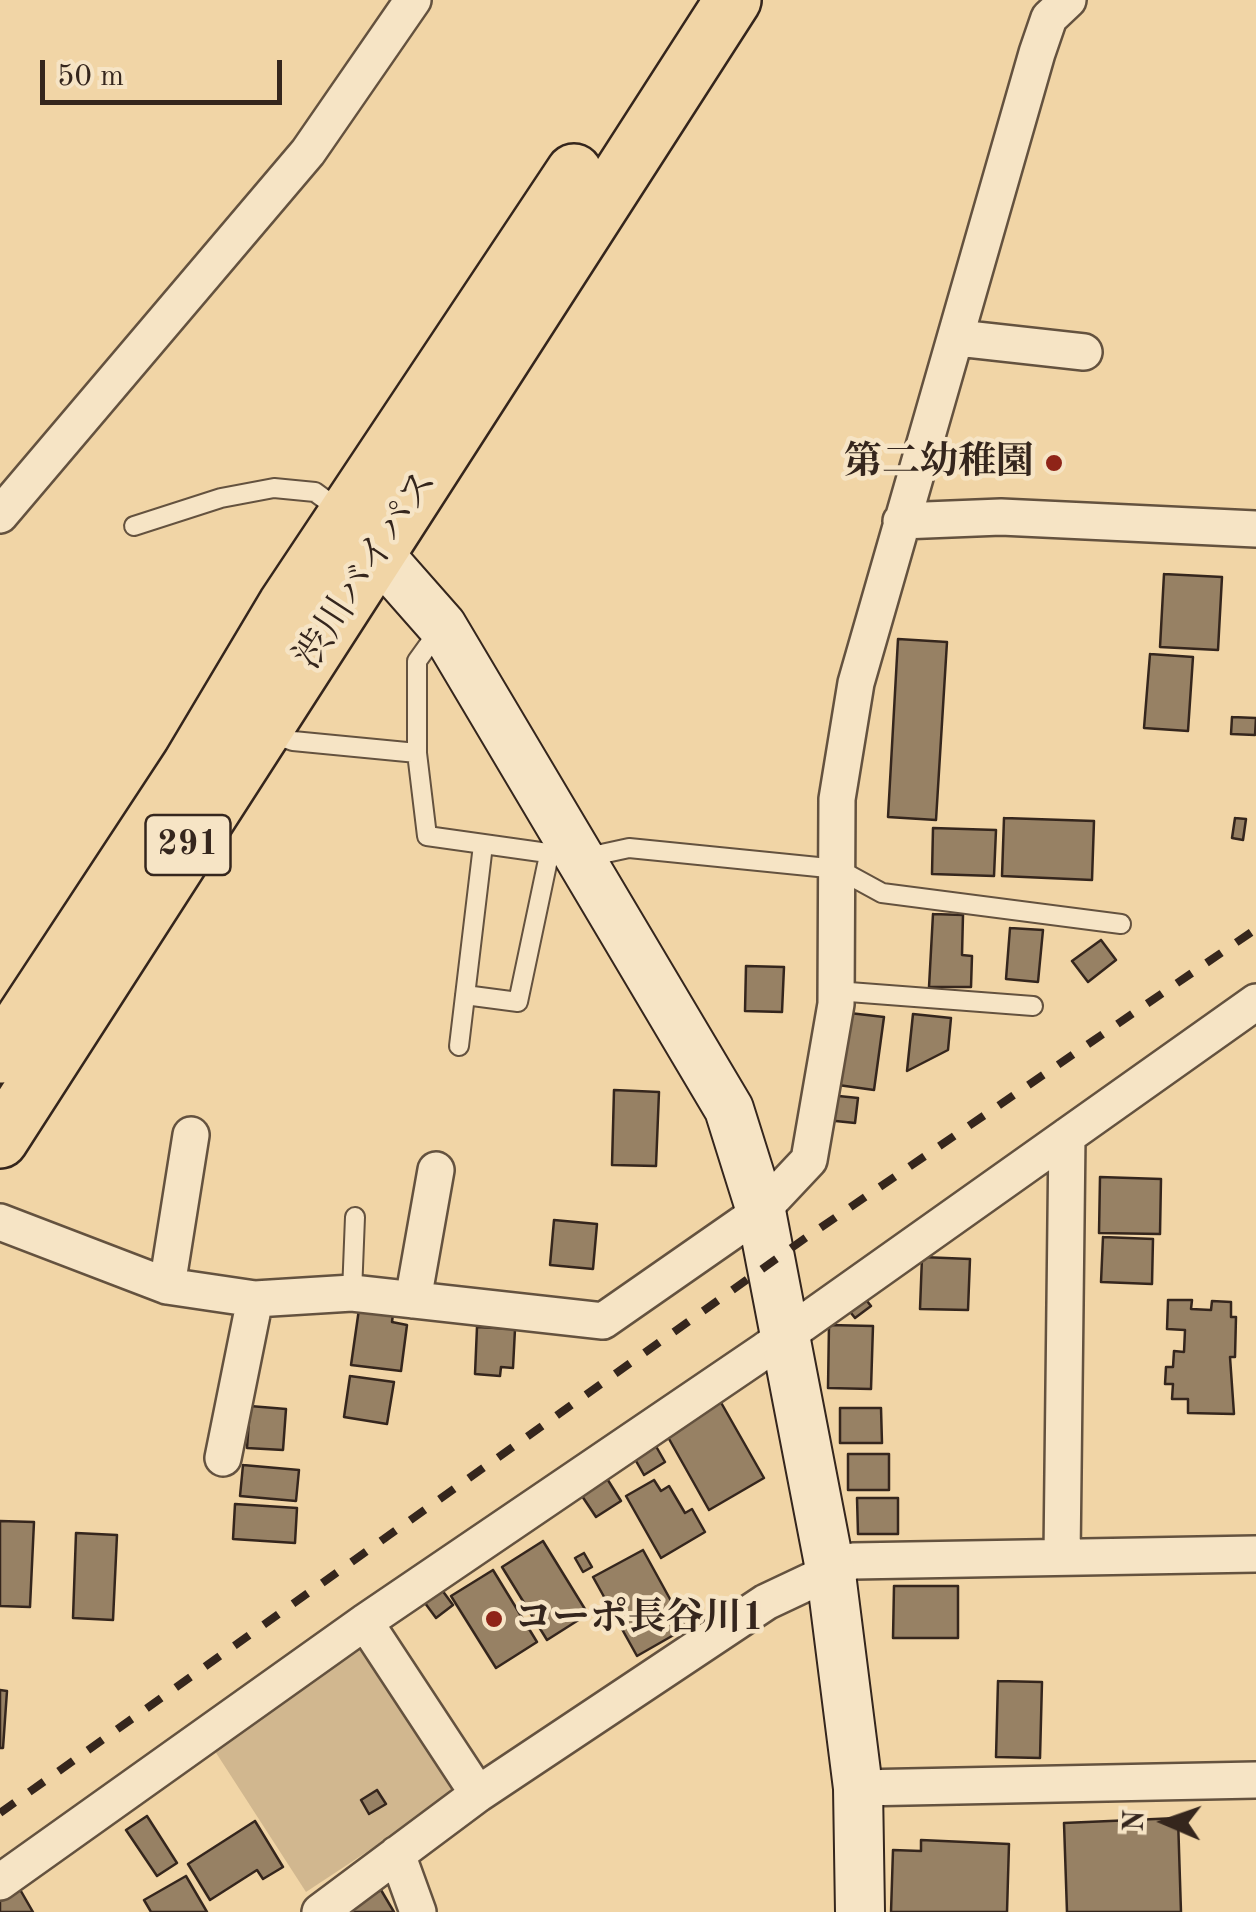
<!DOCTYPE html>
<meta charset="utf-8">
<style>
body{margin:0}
#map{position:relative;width:1256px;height:1912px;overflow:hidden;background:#f1d5a6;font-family:"Old Standard TT",serif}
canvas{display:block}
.north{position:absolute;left:1116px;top:1772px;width:100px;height:100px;-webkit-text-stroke:8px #f6e4c5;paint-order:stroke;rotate:272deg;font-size:28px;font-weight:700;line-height:40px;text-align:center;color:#35261d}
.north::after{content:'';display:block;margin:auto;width:35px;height:45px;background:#35261d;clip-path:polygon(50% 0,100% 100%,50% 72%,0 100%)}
.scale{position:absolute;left:40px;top:60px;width:242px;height:45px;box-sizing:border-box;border:5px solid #35261d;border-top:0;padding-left:12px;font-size:30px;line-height:35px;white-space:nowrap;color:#35261d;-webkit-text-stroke:8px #f6e4c5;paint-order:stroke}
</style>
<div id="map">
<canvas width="1256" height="1912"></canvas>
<div class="north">N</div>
<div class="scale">50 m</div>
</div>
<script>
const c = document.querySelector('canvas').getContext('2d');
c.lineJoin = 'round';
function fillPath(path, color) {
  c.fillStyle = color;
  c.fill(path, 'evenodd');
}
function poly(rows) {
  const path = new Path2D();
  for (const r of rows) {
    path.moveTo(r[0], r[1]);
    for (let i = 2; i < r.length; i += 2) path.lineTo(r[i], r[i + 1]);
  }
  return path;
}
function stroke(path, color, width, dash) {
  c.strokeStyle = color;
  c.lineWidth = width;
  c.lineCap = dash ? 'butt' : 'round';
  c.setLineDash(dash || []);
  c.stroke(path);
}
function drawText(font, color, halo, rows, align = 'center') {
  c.font = font + ' "Old Standard TT","Noto Serif JP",serif';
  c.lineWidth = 9;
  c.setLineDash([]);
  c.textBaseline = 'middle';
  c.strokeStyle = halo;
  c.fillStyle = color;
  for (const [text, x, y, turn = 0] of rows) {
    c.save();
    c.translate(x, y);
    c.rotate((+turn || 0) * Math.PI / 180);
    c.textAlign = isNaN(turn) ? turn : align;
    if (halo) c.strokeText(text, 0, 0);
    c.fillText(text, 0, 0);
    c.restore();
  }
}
fillPath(poly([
 [359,1641,453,1777,453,1795,306,1892,211,1745]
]), '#d1b78f');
const building = poly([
 [1164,574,1222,577,1218,650,1160,647,1164,574],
 [898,639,947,642,936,820,888,817,898,639],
 [1150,654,1193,657,1188,731,1144,728,1150,654],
 [1232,717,1256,718,1255,735,1231,734,1232,717],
 [1004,818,1094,821,1092,880,1002,876,1004,818],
 [1235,818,1246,819,1243,840,1232,838,1235,818],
 [933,828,996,830,994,876,932,874,933,828],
 [933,914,963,915,962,955,972,956,971,987,929,987,933,914],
 [1010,928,1043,930,1038,982,1006,979,1010,928],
 [1101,940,1116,960,1088,982,1072,961,1101,940],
 [746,966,784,967,782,1012,745,1011,746,966],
 [841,1012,884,1017,874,1090,831,1084,841,1012],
 [913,1014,951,1018,948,1050,907,1071,913,1014],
 [614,1090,659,1092,656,1166,612,1165,614,1090],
 [829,1095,858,1098,855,1123,826,1120,829,1095],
 [1100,1177,1161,1179,1160,1234,1099,1233,1100,1177],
 [554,1220,597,1224,593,1269,550,1265,554,1220],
 [1103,1237,1153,1239,1152,1284,1101,1282,1103,1237],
 [922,1257,970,1259,968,1310,920,1309,922,1257],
 [863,1296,871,1306,855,1318,847,1308,863,1296],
 [1168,1300,1192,1300,1191,1309,1211,1310,1212,1301,1231,1302,1231,1317,1236,1317,1235,1357,1230,1357,1234,1414,1188,1413,1188,1399,1172,1399,1173,1384,1165,1384,1166,1367,1173,1367,1174,1351,1184,1352,1185,1330,1167,1329,1168,1300],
 [359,1309,393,1314,392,1322,407,1325,401,1371,351,1365,359,1309],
 [829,1325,873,1326,871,1389,828,1388,829,1325],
 [477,1327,515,1329,513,1368,501,1367,500,1376,475,1374,477,1327],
 [350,1376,394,1382,387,1424,344,1417,350,1376],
 [719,1399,764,1478,709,1510,664,1430,719,1399],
 [250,1406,286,1409,283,1450,247,1448,250,1406],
 [840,1408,881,1408,882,1443,840,1443,840,1408],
 [653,1441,665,1462,644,1475,632,1454,653,1441],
 [848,1454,889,1454,889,1490,848,1490,848,1454],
 [243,1465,299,1470,296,1501,240,1496,243,1465],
 [606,1477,621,1501,596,1517,580,1493,606,1477],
 [654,1480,661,1491,669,1486,685,1513,692,1509,705,1532,661,1558,626,1496,654,1480],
 [857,1498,898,1498,898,1534,858,1534,857,1498],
 [235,1504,297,1508,295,1543,233,1539,235,1504],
 [0,1521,34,1522,30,1607,0,1606,0,1521],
 [76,1533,117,1535,113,1620,73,1618,76,1533],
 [543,1541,588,1614,547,1640,502,1567,543,1541],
 [643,1550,686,1628,637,1656,593,1577,643,1550],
 [584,1553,592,1567,583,1572,575,1558,584,1553],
 [493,1570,537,1642,496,1668,451,1596,493,1570],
 [439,1586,453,1605,436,1618,422,1599,439,1586],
 [894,1586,958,1586,958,1638,893,1638,894,1586],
 [998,1681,1042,1682,1040,1758,996,1757,998,1681],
 [0,1690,7,1691,3,1748,0,1748,0,1690],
 [377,1790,386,1804,369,1814,361,1800,377,1790],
 [147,1816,177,1863,157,1876,126,1830,147,1816],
 [1178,1818,1181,1912,1067,1912,1064,1823,1178,1818],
 [255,1821,283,1867,263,1879,257,1870,210,1900,188,1864,255,1821],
 [921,1840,1009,1844,1007,1912,891,1912,893,1850,921,1851,921,1840],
 [186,1876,207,1912,151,1912,144,1900,186,1876],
 [18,1886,33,1912,0,1912,0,1897,18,1886],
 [381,1890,394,1912,343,1912,381,1890]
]);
fillPath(building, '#978164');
stroke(building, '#35261d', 2.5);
const lane = poly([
 [134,526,221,498,274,488,315,492,341,511],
 [267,732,293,741,417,753,417,661,440,629],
 [417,753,427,836,583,858,629,848,838,869,882,893,1121,924],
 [836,991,1033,1006],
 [465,995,518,1002,549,855],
 [459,1046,483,845],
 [352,1293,355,1217]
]);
const street = poly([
 [958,338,1084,352],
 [0,515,308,152,413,0],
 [901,521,1001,517,1256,529],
 [0,1222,167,1286,255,1299,352,1293,603,1321,761,1211,809,1160,836,1004,837,799,856,683,1037,53,1049,18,1068,0],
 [167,1286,191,1135],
 [413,1300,436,1170],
 [223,1458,255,1299],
 [1062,1556,1067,1136],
 [365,1622,478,1794],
 [858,1788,1256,1780],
 [397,1854,418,1912],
 [0,1882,365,1622,764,1351,1256,1002],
 [320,1912,478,1794,766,1602,853,1561,1256,1554]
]);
const secondary = poly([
 [353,525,442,626,729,1109,761,1211,831,1574,858,1788,860,1912]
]);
const highway = poly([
 [0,1055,190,766,286,605,574,172],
 [0,1140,733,0]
]);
stroke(lane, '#64523f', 22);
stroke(street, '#64523f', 40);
stroke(secondary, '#35261d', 52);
stroke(highway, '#35261d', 60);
stroke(lane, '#f6e4c5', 18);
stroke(street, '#f6e4c5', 35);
stroke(secondary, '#f6e4c5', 48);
stroke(highway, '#f1d5a6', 55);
stroke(poly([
 [0,1813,804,1239,1256,929]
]), '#35261d', 8, [18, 18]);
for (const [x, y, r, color] of [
 [1054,463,10,"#8f2418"],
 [494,1619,10,"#8f2418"]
]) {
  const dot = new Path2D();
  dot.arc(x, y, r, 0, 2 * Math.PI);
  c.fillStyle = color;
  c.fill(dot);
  stroke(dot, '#f6e4c5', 4);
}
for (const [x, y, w] of [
 [188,845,85]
]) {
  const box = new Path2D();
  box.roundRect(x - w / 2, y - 30, w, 60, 8);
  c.fillStyle = '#f6e4c5';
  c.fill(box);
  stroke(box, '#35261d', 2.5);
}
drawText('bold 35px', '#35261d', null, [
 ["291",188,845]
]);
drawText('bold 38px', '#35261d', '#f6e4c5', [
 ["第二幼稚園",1034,463],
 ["コーポ長谷川1",514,1619,"left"]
], 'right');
drawText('38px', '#35261d', '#f6e4c5', [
 ["渋川バイパス",367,570,-57]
]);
</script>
